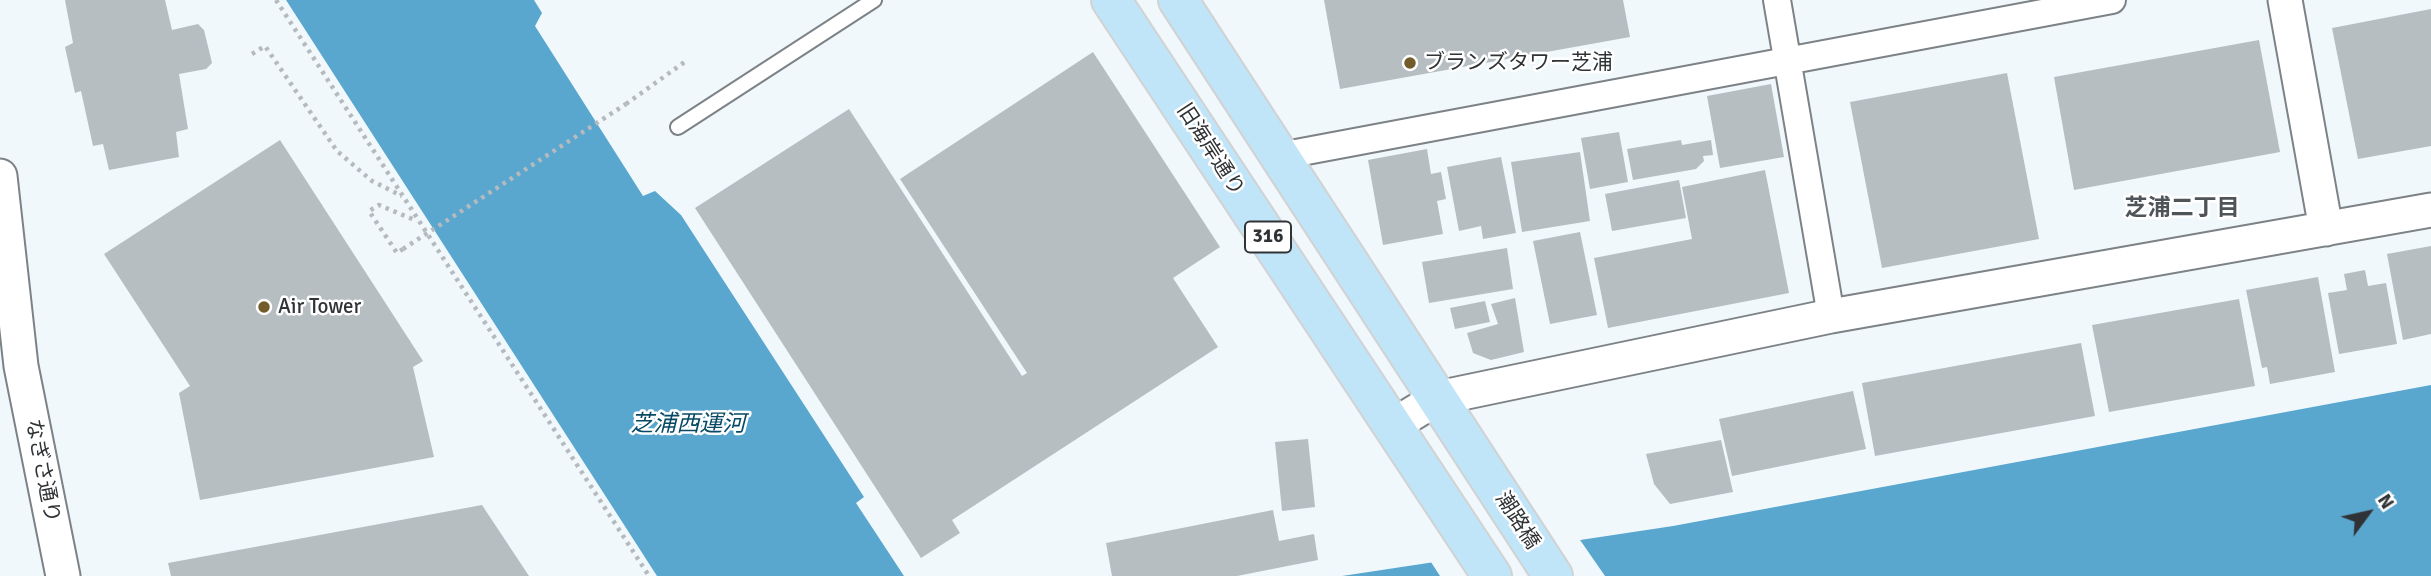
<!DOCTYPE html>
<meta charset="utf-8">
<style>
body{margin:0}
#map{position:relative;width:2431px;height:576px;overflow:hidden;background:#f0f8fc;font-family:Signika,sans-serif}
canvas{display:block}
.north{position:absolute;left:2333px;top:478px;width:70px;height:70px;-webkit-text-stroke:5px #fff;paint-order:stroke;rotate:57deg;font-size:19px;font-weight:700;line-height:28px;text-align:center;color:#303335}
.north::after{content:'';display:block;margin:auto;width:24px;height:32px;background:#303335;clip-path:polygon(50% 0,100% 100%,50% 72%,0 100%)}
</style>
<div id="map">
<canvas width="2431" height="576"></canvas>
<div class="north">N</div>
</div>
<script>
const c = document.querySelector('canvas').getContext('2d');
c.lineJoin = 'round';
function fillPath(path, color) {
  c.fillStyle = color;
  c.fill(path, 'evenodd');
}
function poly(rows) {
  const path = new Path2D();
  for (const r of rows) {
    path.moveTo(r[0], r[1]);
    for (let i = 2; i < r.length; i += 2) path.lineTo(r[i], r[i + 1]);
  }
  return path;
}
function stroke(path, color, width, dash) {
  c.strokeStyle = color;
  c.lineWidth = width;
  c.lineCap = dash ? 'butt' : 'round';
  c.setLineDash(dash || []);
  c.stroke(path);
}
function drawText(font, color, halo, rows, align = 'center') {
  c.font = font + ' Signika,"Noto Sans JP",sans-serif';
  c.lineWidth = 5;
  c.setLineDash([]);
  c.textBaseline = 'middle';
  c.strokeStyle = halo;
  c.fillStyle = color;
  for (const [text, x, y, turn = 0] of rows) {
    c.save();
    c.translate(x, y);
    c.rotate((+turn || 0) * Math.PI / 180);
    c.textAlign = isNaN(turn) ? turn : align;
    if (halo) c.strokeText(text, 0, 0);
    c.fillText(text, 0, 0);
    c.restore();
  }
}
fillPath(poly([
 [286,0,534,0,542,13,535,26,643,196,655,191,681,215,864,497,856,503,904,576,657,576],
 [2431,385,2431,576,1342,576,1673,526]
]), '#59a6cf');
fillPath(poly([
 [1578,537,1605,576,1440,576,1429,559]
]), '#f0f8fc');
fillPath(poly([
 [65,0,165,0,172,30,198,24,204,30,212,63,206,69,179,74,188,129,176,132,179,157,109,170,103,144,93,146,81,91,75,93,65,47,73,43],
 [1324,0,1623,0,1630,37,1340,89],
 [2431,9,2431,146,2358,159,2332,28],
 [2259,40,2280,152,2074,190,2054,77],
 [1093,52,1220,247,1173,278,1218,347,952,520,960,533,921,558,695,208,849,109,1022,376,1027,373,900,179],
 [2007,73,2039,239,1882,268,1850,102],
 [1771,84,1784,157,1720,168,1707,96],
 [1619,132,1628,182,1590,189,1581,138],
 [280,140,423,361,413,367,434,457,200,500,179,393,190,386,104,254],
 [1681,140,1682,145,1711,140,1713,155,1703,156,1704,161,1696,169,1633,180,1627,149],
 [1427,149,1431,174,1441,172,1446,199,1437,201,1443,234,1383,245,1368,160],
 [1580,152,1590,221,1522,232,1511,162],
 [1501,157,1516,233,1483,239,1481,226,1459,231,1447,167],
 [1765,170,1789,293,1608,328,1594,258,1692,239,1682,187],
 [1679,180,1686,218,1612,231,1605,194],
 [1580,232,1597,315,1550,324,1533,241],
 [2431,246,2431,334,2403,340,2387,254],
 [1507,248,1513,289,1429,303,1422,262],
 [2365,270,2368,286,2386,283,2397,344,2339,354,2328,293,2347,290,2344,274],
 [2318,277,2335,372,2270,384,2267,367,2262,368,2246,290],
 [1515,298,1524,352,1491,360,1473,353,1467,333,1498,324,1491,304],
 [2239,299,2255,386,2109,412,2092,325],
 [1485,301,1490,322,1455,329,1450,308],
 [2081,343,2095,416,1875,456,1862,383],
 [1853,391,1866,449,1732,476,1719,419],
 [1308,439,1315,507,1282,511,1275,442],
 [1721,440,1733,492,1670,504,1654,484,1646,454],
 [482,505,529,576,171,576,168,563],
 [1273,510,1279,541,1314,534,1318,560,1237,576,1112,576,1106,543]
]), '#b6bec2');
const service = poly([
 [678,127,874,0]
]);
const minor = poly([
 [1777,0,1831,316],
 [1280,156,2112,0]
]);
const tertiary = poly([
 [2285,0,2326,229],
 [0,176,21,366,63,576],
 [1392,426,1438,398,1831,316,2431,210]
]);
const primary = poly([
 [1111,0,1492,576],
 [1178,0,1553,576]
]);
stroke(service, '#7c8286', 18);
stroke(minor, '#7c8286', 30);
stroke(tertiary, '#7c8286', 37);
stroke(primary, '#d1d2d3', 42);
stroke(poly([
 [276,0,649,576],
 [252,54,265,46,337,151,372,181,402,196],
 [626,104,686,61],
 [403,249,397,253,369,211,379,205,417,221]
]), '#b4babe', 4.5, [3.5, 5]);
stroke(service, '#fff', 14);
stroke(minor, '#fff', 26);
stroke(tertiary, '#fff', 33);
stroke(primary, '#c1e5f8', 38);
stroke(poly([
 [403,249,626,104]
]), '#b4babe', 4.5, [3.5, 5]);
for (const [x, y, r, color] of [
 [1410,63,7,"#735c2c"],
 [264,307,7,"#735c2c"]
]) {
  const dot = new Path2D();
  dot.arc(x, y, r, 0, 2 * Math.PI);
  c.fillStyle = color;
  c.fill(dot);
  stroke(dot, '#fff', 2.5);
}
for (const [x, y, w] of [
 [1268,237,46]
]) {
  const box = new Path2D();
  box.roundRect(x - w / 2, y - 15.5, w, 31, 5);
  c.fillStyle = '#fff';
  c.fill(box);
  stroke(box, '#303335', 2);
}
drawText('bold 19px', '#303335', null, [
 ["316",1268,237]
]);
drawText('21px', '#303335', '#fff', [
 ["ブランズタワー芝浦",1424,63],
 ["Air Tower",278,307]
], 'left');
drawText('21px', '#303335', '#fff', [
 ["旧海岸通り",1210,150,57],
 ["なぎさ通り",42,471,79],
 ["潮路橋",1517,521,57]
]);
drawText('bold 23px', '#4e5458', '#fff', [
 ["芝浦二丁目",2182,209]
]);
drawText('italic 23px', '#074965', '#fff', [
 ["芝浦西運河",688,425]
]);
</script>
